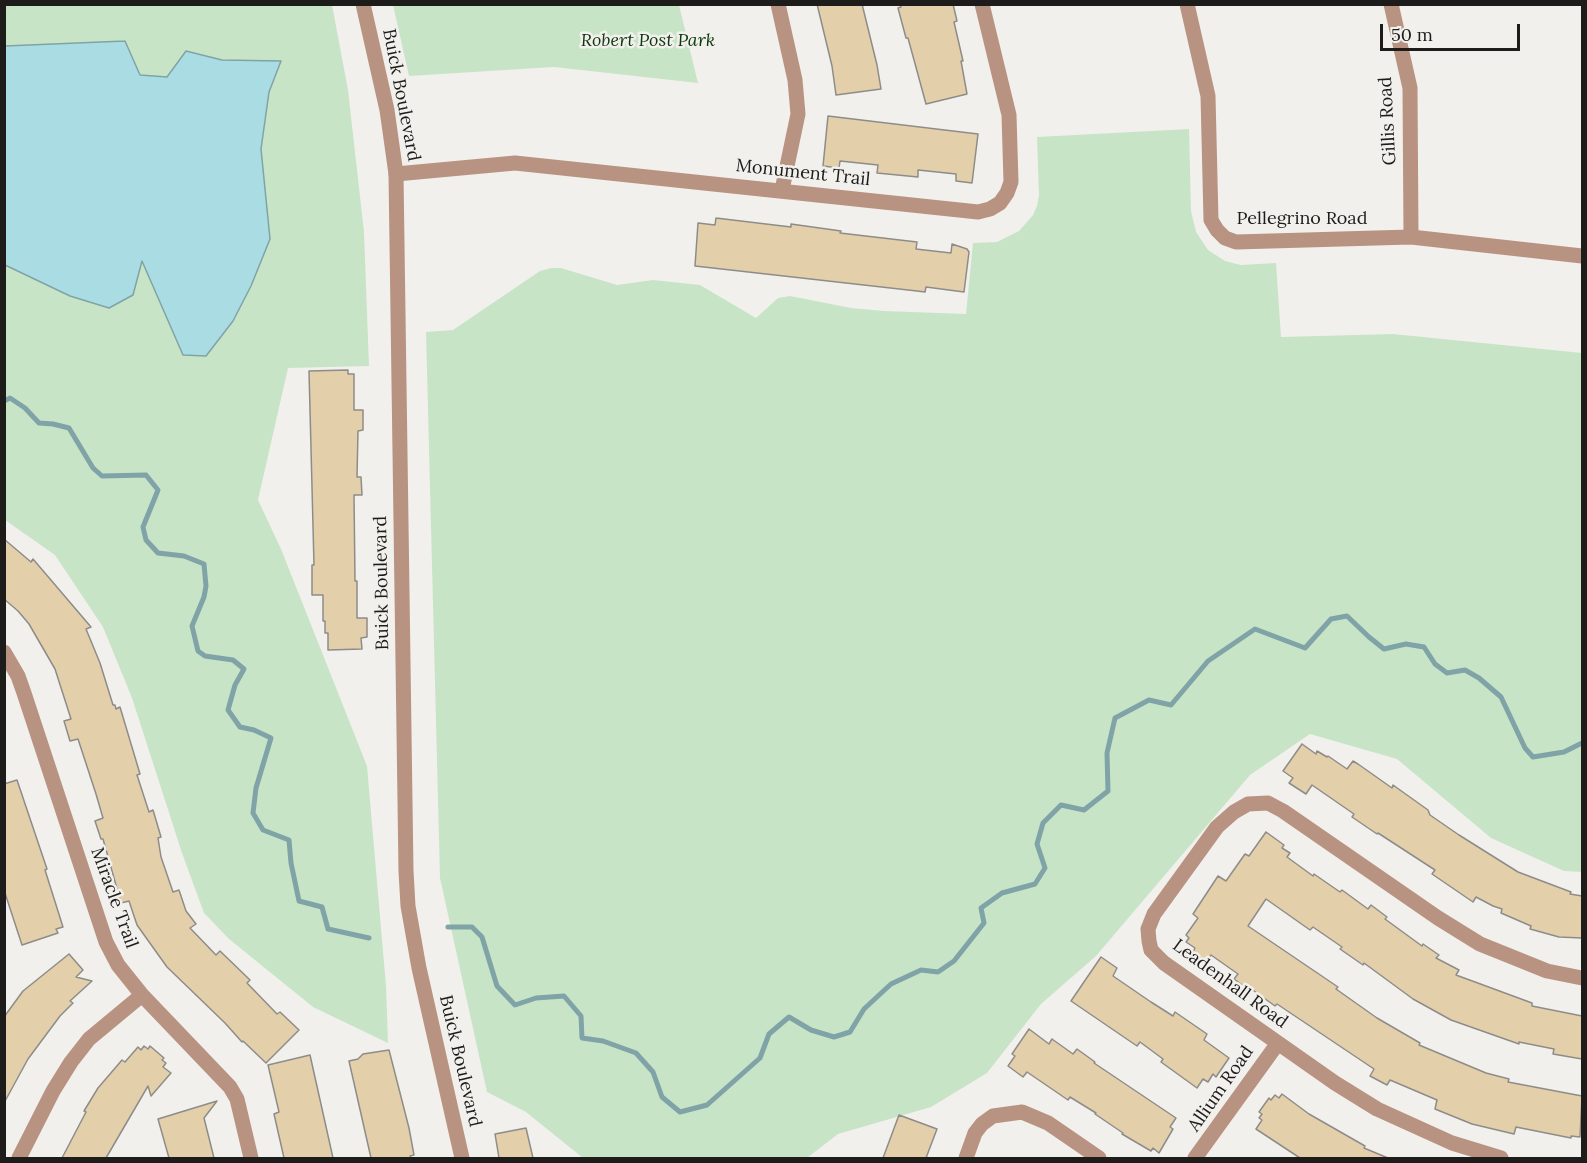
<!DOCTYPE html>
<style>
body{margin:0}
#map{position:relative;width:1587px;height:1163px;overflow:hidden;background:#f2f0ec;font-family:Lora,serif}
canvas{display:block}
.frame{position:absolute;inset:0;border:6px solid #1d1c1b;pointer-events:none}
.scale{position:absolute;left:1380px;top:24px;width:140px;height:27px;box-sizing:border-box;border:3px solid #1d1c1b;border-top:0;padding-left:8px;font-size:18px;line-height:21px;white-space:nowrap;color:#1d1c1b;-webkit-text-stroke:4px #f2f0ec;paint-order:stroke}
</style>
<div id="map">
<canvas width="1587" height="1163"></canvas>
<div class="frame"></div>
<div class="scale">50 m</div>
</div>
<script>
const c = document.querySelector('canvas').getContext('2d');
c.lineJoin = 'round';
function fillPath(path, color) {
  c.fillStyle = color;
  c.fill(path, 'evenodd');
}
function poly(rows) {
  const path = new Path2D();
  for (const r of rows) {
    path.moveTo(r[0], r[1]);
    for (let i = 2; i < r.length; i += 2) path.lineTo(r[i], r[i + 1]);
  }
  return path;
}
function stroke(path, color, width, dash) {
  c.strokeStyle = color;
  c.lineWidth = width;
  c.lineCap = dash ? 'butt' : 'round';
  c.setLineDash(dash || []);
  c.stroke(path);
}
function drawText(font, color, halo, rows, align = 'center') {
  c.font = font + ' Lora,serif';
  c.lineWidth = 5;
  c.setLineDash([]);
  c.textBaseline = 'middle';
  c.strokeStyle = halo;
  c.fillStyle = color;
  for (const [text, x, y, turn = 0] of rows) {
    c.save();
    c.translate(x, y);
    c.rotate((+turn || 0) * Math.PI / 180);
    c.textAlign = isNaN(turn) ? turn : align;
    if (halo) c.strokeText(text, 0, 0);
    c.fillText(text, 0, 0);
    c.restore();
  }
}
fillPath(poly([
 [4,5,332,5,348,90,364,232,369,366,288,368,258,500,281,549,367,766,386,986,388,1043,313,1007,229,939,204,913,182,853,132,698,103,627,55,555,5,520],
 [393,5,679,5,698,83,554,67,409,76],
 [1189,129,1191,211,1196,232,1208,250,1225,261,1241,265,1276,263,1281,337,1393,334,1582,353,1582,872,1564,871,1491,838,1397,759,1310,734,1250,775,1096,956,1041,1004,987,1073,931,1107,838,1134,807,1158,583,1158,526,1112,487,1092,440,878,426,332,453,330,540,271,551,268,561,268,617,285,653,280,700,285,756,318,778,298,790,296,851,308,884,311,966,314,973,243,997,242,1019,231,1033,215,1037,206,1039,195,1037,137]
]), '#c8e4c7');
const water = poly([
 [125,41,140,75,167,77,186,51,222,60,281,61,269,92,261,149,270,239,251,286,233,321,206,356,183,355,142,261,133,295,109,308,70,296,5,265,5,46,125,41]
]);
fillPath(water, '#aadde3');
stroke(water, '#80a3a7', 1.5);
stroke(poly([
 [4,401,10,398,25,408,39,423,53,424,69,428,93,468,102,476,146,475,158,490,143,527,146,540,158,553,184,556,204,564,206,586,204,597,192,626,198,651,205,656,233,660,244,669,235,685,228,710,240,727,254,730,271,738,256,788,253,813,263,830,289,840,291,863,299,901,322,907,328,929,369,938],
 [448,927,472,927,482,937,497,986,515,1005,536,998,564,996,581,1016,582,1038,603,1041,636,1053,653,1072,662,1097,680,1112,707,1105,760,1058,769,1034,789,1017,811,1030,834,1037,850,1032,864,1009,891,984,921,970,938,972,954,961,984,923,981,908,1002,893,1035,884,1045,868,1037,844,1043,823,1061,805,1084,810,1108,791,1107,753,1115,718,1149,700,1171,705,1208,661,1255,629,1305,648,1331,619,1347,616,1369,637,1384,649,1406,644,1424,647,1435,664,1447,673,1465,670,1479,678,1501,697,1525,748,1533,757,1564,752,1582,743]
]), '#80a3a7', 5);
const building = poly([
 [817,4,862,4,877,65,881,89,836,95,832,66,817,4],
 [900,4,953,4,957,21,954,22,963,61,961,61,967,94,926,104,908,38,906,38,898,8,901,7,900,4],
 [828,116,978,134,972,183,956,181,956,174,918,170,918,177,877,173,878,165,840,161,839,168,823,166,828,116],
 [716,218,791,227,791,224,841,231,840,233,917,242,916,249,951,253,952,244,967,249,969,252,964,292,926,287,925,292,917,291,695,266,698,223,715,225,716,218],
 [348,370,348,374,354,374,354,410,363,410,363,430,358,431,357,477,361,477,362,495,354,495,355,581,357,581,357,618,367,618,367,637,361,638,362,649,328,650,328,633,325,633,325,621,323,621,323,595,312,595,312,565,314,565,309,371,348,370],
 [4,539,31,562,33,559,91,627,86,629,100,663,113,705,115,705,116,709,120,707,140,774,137,775,149,812,153,810,161,837,158,838,161,857,173,892,179,890,186,911,196,924,190,928,216,955,220,951,250,980,247,983,277,1014,280,1012,299,1030,266,1063,243,1041,242,1042,225,1023,167,967,137,925,129,901,121,903,103,839,101,839,95,821,103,818,96,794,78,739,70,741,64,721,71,719,55,669,29,624,18,611,4,599,4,539],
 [1302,744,1316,754,1317,751,1327,757,1328,756,1347,769,1353,761,1358,764,1392,788,1393,785,1428,810,1430,815,1459,835,1518,872,1571,892,1570,894,1582,896,1582,938,1559,937,1530,929,1531,926,1501,913,1502,909,1493,906,1476,897,1473,902,1432,874,1435,870,1378,833,1377,834,1352,817,1354,814,1312,785,1306,794,1289,783,1293,778,1283,771,1302,744],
 [17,780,47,869,45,870,63,927,56,929,58,933,22,945,4,890,4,784,17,780],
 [1266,832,1284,845,1282,848,1290,853,1287,857,1313,876,1314,874,1340,892,1342,890,1368,909,1371,905,1387,917,1385,919,1422,946,1423,944,1439,955,1436,958,1459,970,1456,975,1532,1003,1532,1006,1582,1016,1582,1059,1553,1054,1554,1049,1519,1042,1519,1044,1451,1020,1413,999,1364,963,1363,965,1340,949,1342,947,1313,927,1310,930,1266,899,1248,926,1338,987,1336,989,1377,1018,1420,1043,1419,1045,1486,1073,1509,1079,1508,1082,1582,1096,1580,1137,1571,1136,1571,1138,1516,1127,1514,1134,1472,1124,1435,1109,1437,1100,1390,1080,1387,1085,1370,1076,1374,1069,1277,1004,1275,1006,1250,988,1249,990,1234,979,1238,974,1211,955,1206,962,1193,952,1195,948,1186,942,1189,938,1186,935,1198,918,1193,914,1218,876,1226,881,1245,854,1249,856,1266,832],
 [69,954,83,970,76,977,92,981,70,1001,73,1003,60,1016,28,1059,4,1103,4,1017,23,991,69,954],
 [1101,957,1117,968,1113,976,1151,1002,1173,1016,1175,1012,1207,1034,1204,1040,1229,1058,1216,1077,1213,1074,1208,1082,1203,1079,1197,1088,1161,1062,1163,1059,1140,1042,1137,1046,1071,1001,1101,957],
 [1029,1029,1049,1044,1052,1039,1073,1054,1077,1049,1095,1062,1094,1063,1176,1118,1170,1127,1173,1129,1159,1153,1153,1148,1151,1151,1122,1134,1123,1133,1095,1114,1096,1113,1070,1097,1068,1100,1027,1072,1023,1077,1008,1066,1015,1056,1012,1054,1029,1029],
 [144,1046,148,1049,150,1046,164,1058,162,1060,166,1063,163,1067,171,1073,151,1096,148,1086,106,1158,62,1158,86,1112,84,1111,98,1088,122,1060,125,1062,138,1047,141,1050,144,1046],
 [389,1050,409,1128,414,1155,410,1156,411,1158,371,1158,349,1061,358,1059,363,1054,389,1050],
 [310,1055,333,1158,284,1158,274,1114,279,1112,268,1065,310,1055],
 [1282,1094,1309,1114,1365,1146,1364,1148,1388,1158,1300,1158,1256,1129,1262,1120,1259,1118,1262,1114,1259,1112,1269,1098,1271,1100,1275,1095,1279,1098,1282,1094],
 [217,1101,204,1118,214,1158,169,1158,158,1119,217,1101],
 [899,1115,937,1129,926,1158,883,1158,899,1115],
 [526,1128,533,1158,499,1158,495,1134,526,1128]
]);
fillPath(building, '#e3d0ab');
stroke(building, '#8e8c89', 1.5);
stroke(poly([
 [778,4,795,80,798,114,782,190],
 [1187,4,1208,96,1211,220,1217,230,1225,238,1236,242,1411,237,1582,256],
 [1391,4,1410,88,1411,237],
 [396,174,515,163,978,212,990,209,1000,203,1007,193,1011,182,1009,115,982,4],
 [4,652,18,676,24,693,106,942,118,965,142,995,230,1087,237,1099,251,1158],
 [19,1158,53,1091,71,1062,89,1039,142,995],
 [966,1158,975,1133,982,1124,993,1116,1022,1112,1048,1123,1099,1158],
 [1195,1158,1278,1043],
 [1501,1158,1452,1143,1377,1109,1335,1083,1164,963,1151,950,1149,941,1148,929,1154,914,1217,827,1234,812,1248,804,1268,803,1283,811,1438,918,1480,944,1547,971,1582,978]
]), '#b89382', 15);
stroke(poly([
 [363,4,387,110,396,174,406,871,408,906,419,968,462,1158]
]), '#b89382', 15);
drawText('italic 18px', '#0d390f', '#f2f0ec', [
 ["Robert Post Park",648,41]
]);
drawText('18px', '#1d1c1b', '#f2f0ec', [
 ["Buick Boulevard",401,95,79],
 ["Gillis Road",1388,121,-93],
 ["Monument Trail",803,173,6],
 ["Pellegrino Road",1302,219],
 ["Buick Boulevard",382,583,-91],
 ["Miracle Trail",114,898,70],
 ["Leadenhall Road",1230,984,36],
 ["Buick Boulevard",460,1061,77],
 ["Allium Road",1221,1089,-55]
]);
</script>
